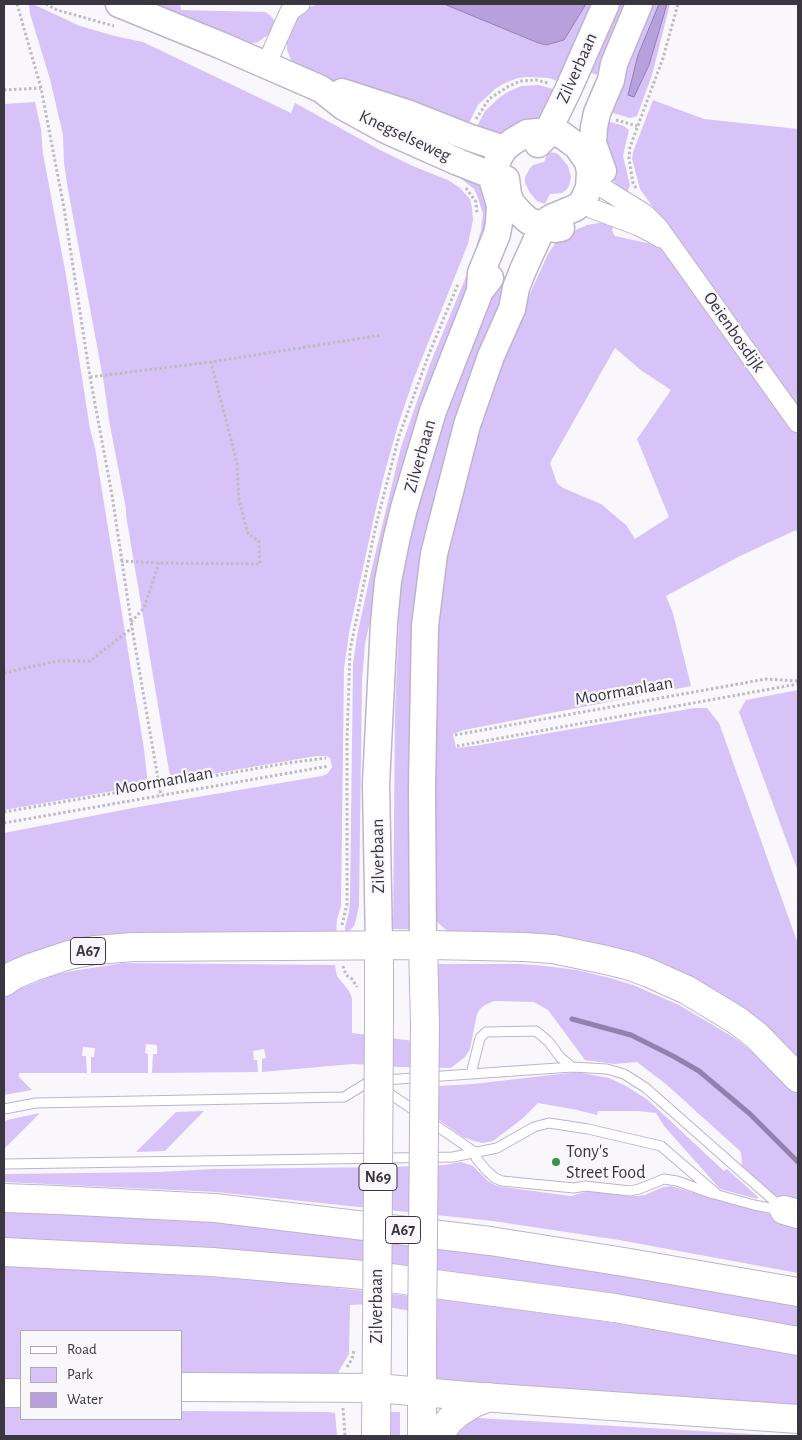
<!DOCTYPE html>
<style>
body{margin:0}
#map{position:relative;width:802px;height:1440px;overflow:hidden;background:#f9f7fc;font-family:"Alegreya Sans",sans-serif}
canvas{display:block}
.frame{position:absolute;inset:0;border:5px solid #3a3640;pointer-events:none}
.legend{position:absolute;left:20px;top:1330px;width:162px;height:90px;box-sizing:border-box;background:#f9f7fc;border:1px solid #adaab1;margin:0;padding:6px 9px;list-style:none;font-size:15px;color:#3a3640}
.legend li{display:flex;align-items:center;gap:10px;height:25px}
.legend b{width:25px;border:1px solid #adaab1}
</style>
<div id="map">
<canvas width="802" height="1440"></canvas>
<div class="frame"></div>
<ul class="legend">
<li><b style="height:6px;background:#fff"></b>Road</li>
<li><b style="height:14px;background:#d8c3f9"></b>Park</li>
<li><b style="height:14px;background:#b7a0dc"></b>Water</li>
</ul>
</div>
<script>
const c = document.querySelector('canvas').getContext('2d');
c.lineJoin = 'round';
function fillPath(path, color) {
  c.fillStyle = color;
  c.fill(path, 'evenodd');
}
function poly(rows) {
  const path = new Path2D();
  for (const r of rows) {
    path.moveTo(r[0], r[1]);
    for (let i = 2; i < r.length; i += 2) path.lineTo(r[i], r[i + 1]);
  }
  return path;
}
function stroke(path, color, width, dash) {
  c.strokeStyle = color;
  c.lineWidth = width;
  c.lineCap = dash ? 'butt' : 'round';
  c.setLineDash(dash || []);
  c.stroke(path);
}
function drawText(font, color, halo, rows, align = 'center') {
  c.font = font + ' "Alegreya Sans",sans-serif';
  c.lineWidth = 4.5;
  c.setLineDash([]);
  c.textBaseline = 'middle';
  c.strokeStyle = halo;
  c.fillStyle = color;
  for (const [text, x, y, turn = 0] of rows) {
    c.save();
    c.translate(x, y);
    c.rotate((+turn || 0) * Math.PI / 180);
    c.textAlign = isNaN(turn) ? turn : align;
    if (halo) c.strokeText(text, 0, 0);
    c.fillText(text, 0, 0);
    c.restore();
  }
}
fillPath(poly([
 [30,4,33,4,80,26,115,36,143,42,291,113,295,103,380,150,415,167,448,180,460,188,470,199,472,208,473,220,468,244,414,378,398,425,384,475,374,517,349,633,344,669,341,906,337,919,336,935,72,941,33,952,4,967,4,833,138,807,322,776,327,774,332,767,330,758,326,756,316,756,177,780,172,778,169,771,126,515,126,509,109,420,104,384,67,184,64,163,63,135,50,79,30,14,29,5],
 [137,4,180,4,181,10,265,12,271,16,276,23,271,33,258,42,240,46],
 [320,4,444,4,536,42,546,45,564,40,586,4,599,4,563,83,549,78,527,77,518,78,505,83,495,89,478,105,466,129,347,88,297,66,291,60,287,50,287,37,298,14,309,7],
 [611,4,627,4,597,75,582,69],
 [647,4,670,4,652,75,637,116,630,118,606,111],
 [539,85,560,91,555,102,538,121,501,134,492,135,474,132,485,111,499,98,506,93,521,86],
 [653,100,704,119,798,129,798,411,640,189,632,159,633,152],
 [35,102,41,129,43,154,66,275,90,429,95,448,144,749,148,785,4,810,4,104],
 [604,120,624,126,629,130,623,156,630,185,626,196,618,188,613,179,603,146],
 [548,152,556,153,560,156,568,166,571,177,569,186,566,190,562,193,550,194,545,204,537,201,530,193,525,183,525,177,530,168,533,165,544,162],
 [458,176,483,185,492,215,398,496,365,644,362,681,359,905,356,920,354,926,345,935,345,927,349,912,350,899,353,664,357,636,370,576,401,447,430,364,470,267,481,230,483,214,477,195,474,189],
 [605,222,615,223,612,229,613,233,615,236,661,246,798,434,798,538,796,530,738,557,666,596,673,613,691,686,464,730,453,734,456,748,474,746,694,708,707,708,719,723,798,944,798,1061,730,1006,450,933,438,923,435,918,435,637,453,510,503,353,548,254,556,242,569,233,587,225],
 [615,348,642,371,671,390,637,439,669,517,635,539,626,525,601,504,563,488,557,483,550,463],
 [494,283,510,290,453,438,412,929,393,929,395,712,401,570,418,486],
 [798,690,798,872,739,712,746,700],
 [123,963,335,965,337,976,349,991,352,998,352,1033,429,1043,436,964,521,964,545,966,577,970,610,978,633,985,679,1005,733,1037,792,1082,798,1088,798,1205,782,1199,768,1191,742,1166,741,1152,667,1085,637,1062,614,1064,585,1060,548,1010,534,1002,494,1001,485,1005,480,1009,477,1014,470,1049,465,1057,451,1068,400,1067,353,1064,262,1072,262,1059,266,1058,264,1049,253,1051,254,1060,257,1060,258,1072,152,1073,153,1054,157,1054,157,1045,146,1044,145,1053,148,1054,148,1073,91,1073,91,1057,94,1057,95,1048,83,1047,82,1056,86,1056,87,1073,19,1073,19,1077,32,1090,4,1095,4,995,55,975,72,971],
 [577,1072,609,1078,626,1086,648,1100,724,1171,727,1169,758,1197,757,1199,720,1189,664,1126,656,1113,638,1111,598,1111,597,1115,577,1110,538,1103,522,1119,493,1141,483,1143,474,1141,463,1137,411,1100,421,1087,473,1084],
 [204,1111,165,1151,136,1152,176,1112],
 [40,1113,4,1149,4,1122,7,1120],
 [461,1162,473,1166,488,1181,495,1185,503,1187,571,1196,588,1191,637,1196,645,1195,663,1187,671,1186,704,1196,798,1222,798,1273,619,1240,493,1221,216,1192,4,1182,4,1174,160,1172,212,1169,390,1167,445,1165],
 [4,1212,216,1221,492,1250,798,1301,798,1328,676,1305,4,1243],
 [4,1266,136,1272,224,1278,299,1284,449,1300,608,1322,742,1345,798,1356,798,1408,427,1386,428,1314,370,1304,350,1305,349,1354,340,1369,336,1379,181,1385,181,1331,21,1331,21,1388,4,1386],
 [4,1407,21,1408,21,1419,181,1419,181,1411,327,1412,335,1413,337,1436,4,1436],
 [382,1412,400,1412,400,1436,382,1436],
 [476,1418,478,1418,786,1436,454,1436,465,1425]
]), '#d8c3f9');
const water = poly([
 [444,4,586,4,564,40,546,45,536,42,444,4],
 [659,4,667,4,649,65,634,97,628,95,638,55,659,4]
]);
fillPath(water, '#b7a0dc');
stroke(water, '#9280ad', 1);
stroke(poly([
 [572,1019,631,1035,673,1056,699,1071,750,1114,798,1162]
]), '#9280ad', 5);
const lane = poly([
 [471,1074,480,1038,486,1032,536,1031,549,1042,560,1057,572,1067],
 [383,1089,476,1153,476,1158,487,1171,495,1178,502,1181,574,1188,585,1186,630,1191,639,1189,664,1179,677,1181,713,1194],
 [4,1109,36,1103,344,1097,370,1081,572,1067,607,1069,624,1074,646,1088,782,1208],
 [4,1164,453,1157,497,1148,534,1127,549,1123,588,1129,661,1146,718,1195,754,1205,781,1210]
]);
const street = poly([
 [266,65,290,11,300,4],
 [603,188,645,214,658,227,798,423],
 [593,209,639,226,661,238]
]);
const secondary = poly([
 [119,4,220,45,321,89,344,107,386,130,458,162,506,181],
 [342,92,407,113,468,137,504,149],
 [538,144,545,137,568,90,606,4],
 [603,171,593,143,594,127,597,113,611,80,614,64,639,4],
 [506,179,508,194,511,203,523,216,529,221,543,226,555,229,561,228],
 [423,945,422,786,425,626,434,554,467,425,491,356,512,309,516,288,523,270,543,226,548,220,553,217,575,208,582,203,589,188,590,172,588,162,577,146,562,135,548,131,527,133,512,142,504,149,499,157,496,165,493,182,500,205,499,223,497,234,481,273,480,291],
 [379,946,376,784,384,623,388,581,396,541,404,508,433,411,480,291,490,278]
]);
const primary = poly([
 [423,945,425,1024],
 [379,1019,379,946],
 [376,1436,377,1335],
 [422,1436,422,1340]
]);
const highway = poly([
 [4,982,14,975,33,967,69,955,95,950,134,947,431,945,524,947,553,949,606,960,630,966,649,973,687,990,738,1021,757,1036,798,1078],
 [4,1198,58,1200,215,1208,490,1241,624,1262,798,1292],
 [784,1210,798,1214],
 [4,1252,212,1262,375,1276,615,1308,798,1341],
 [181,1387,377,1388,467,1396,798,1419],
 [4,1393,21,1393],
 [438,1436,449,1421,458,1413,474,1403,489,1397]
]);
stroke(lane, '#bdb3cd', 11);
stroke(street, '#bdb3cd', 21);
stroke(secondary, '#bdb3cd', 29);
stroke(primary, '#bdb3cd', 30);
stroke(highway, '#bdb3cd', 30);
stroke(poly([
 [17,4,41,88,64,208,90,377,112,495,132,628,161,796],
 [46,4,57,10,114,26],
 [4,90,41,88],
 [476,119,489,99,509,86,521,81,536,80,548,83],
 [616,120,637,126],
 [466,188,476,202,477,213],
 [636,188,633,183,629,159,630,147,663,58,678,4],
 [90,377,211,362,382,335],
 [121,561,159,563,260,564,259,541,248,534,239,500,237,463,211,362],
 [131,622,144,608,159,563],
 [4,673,57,661,90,661,132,628],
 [455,735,766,679,798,681],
 [457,746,798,684],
 [4,812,288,763,326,758],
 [4,823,329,766],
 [342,925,347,904,347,741,350,650,376,525,399,436,429,354,458,284],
 [343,966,346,975,352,979,357,987],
 [347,1367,352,1359,354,1350],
 [343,1408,345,1436]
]), '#bdbbc1', 3, [2.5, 2.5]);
stroke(lane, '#fff', 9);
stroke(street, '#fff', 19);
stroke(secondary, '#fff', 26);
stroke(primary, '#fff', 28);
stroke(highway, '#fff', 28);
const primaryBridge = poly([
 [377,1335,379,1019],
 [422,1340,425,1024]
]);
stroke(primaryBridge, '#bdb3cd', 30, []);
stroke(primaryBridge, '#fff', 28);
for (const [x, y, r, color] of [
 [556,1162,5,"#339347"]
]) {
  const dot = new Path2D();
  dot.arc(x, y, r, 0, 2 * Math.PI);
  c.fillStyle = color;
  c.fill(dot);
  stroke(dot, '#f9f7fc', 2);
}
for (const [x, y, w] of [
 [88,951,35],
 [378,1177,38],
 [403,1230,35]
]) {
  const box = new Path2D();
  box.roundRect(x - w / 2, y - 13.5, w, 27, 4);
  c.fillStyle = '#f9f7fc';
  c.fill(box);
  stroke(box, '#3a3640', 1);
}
drawText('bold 16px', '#3a3640', null, [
 ["A67",88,951],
 ["N69",378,1177],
 ["A67",403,1230]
]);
drawText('18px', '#3a3640', '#f9f7fc', [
 ["Zilverbaan",577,68,-66],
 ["Knegselseweg",405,136,25],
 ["Oeienbosdijk",734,332,55],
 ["Zilverbaan",420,456,-74],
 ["Moormanlaan",624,691,-10],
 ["Moormanlaan",164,781,-10],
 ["Zilverbaan",378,856,-91],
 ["Zilverbaan",377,1306,-90]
]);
drawText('18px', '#3a3640', '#f9f7fc', [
 ["Tony's",566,1152],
 ["Street Food",566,1173]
], 'left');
</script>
